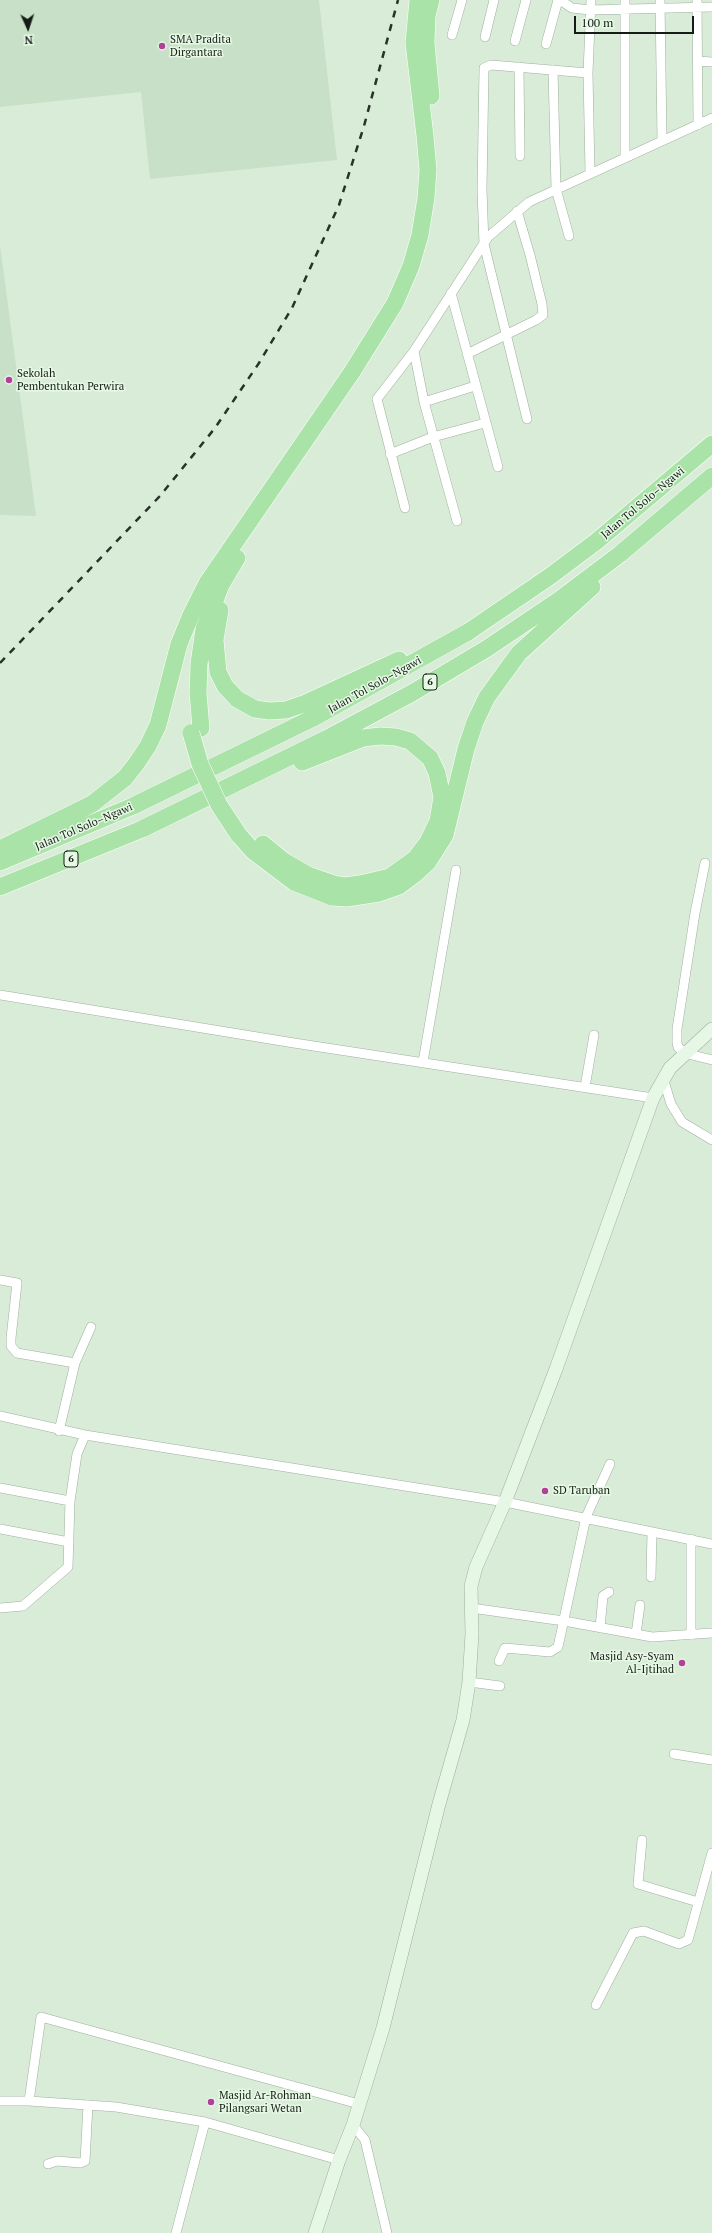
<!DOCTYPE html>
<meta charset="utf-8">
<style>
body{margin:0}
#map{position:relative;width:712px;height:2233px;overflow:hidden;background:#d9ecd8;font-family:"PT Serif",serif}
canvas{display:block}
.north{position:absolute;left:8px;top:8px;width:40px;height:40px;-webkit-text-stroke:3px #e6f9e5;paint-order:stroke;rotate:177deg;font-size:11px;font-weight:700;line-height:16px;text-align:center;color:#151c15}
.north::after{content:'';display:block;margin:auto;width:14px;height:18px;background:#151c15;clip-path:polygon(50% 0,100% 100%,50% 72%,0 100%)}
.scale{position:absolute;left:574px;top:16px;width:120px;height:18px;box-sizing:border-box;border:2px solid #151c15;border-top:0;padding-left:5px;font-size:12px;line-height:14px;white-space:nowrap;color:#151c15;-webkit-text-stroke:3px #e6f9e5;paint-order:stroke}
</style>
<div id="map">
<canvas width="712" height="2233"></canvas>
<div class="north">N</div>
<div class="scale">100 m</div>
</div>
<script>
const c = document.querySelector('canvas').getContext('2d');
c.lineJoin = 'round';
function fillPath(path, color) {
  c.fillStyle = color;
  c.fill(path, 'evenodd');
}
function poly(rows) {
  const path = new Path2D();
  for (const r of rows) {
    path.moveTo(r[0], r[1]);
    for (let i = 2; i < r.length; i += 2) path.lineTo(r[i], r[i + 1]);
  }
  return path;
}
function stroke(path, color, width, dash) {
  c.strokeStyle = color;
  c.lineWidth = width;
  c.lineCap = dash ? 'butt' : 'round';
  c.setLineDash(dash || []);
  c.stroke(path);
}
function drawText(font, color, halo, rows, align = 'center') {
  c.font = font + ' "PT Serif",serif';
  c.lineWidth = 3;
  c.setLineDash([]);
  c.textBaseline = 'middle';
  c.strokeStyle = halo;
  c.fillStyle = color;
  for (const [text, x, y, turn = 0] of rows) {
    c.save();
    c.translate(x, y);
    c.rotate((+turn || 0) * Math.PI / 180);
    c.textAlign = isNaN(turn) ? turn : align;
    if (halo) c.strokeText(text, 0, 0);
    c.fillText(text, 0, 0);
    c.restore();
  }
}
fillPath(poly([
 [0,0,319,0,337,160,150,179,141,92,0,107],
 [0,245,36,516,0,515]
]), '#c8e0c7');
const street = poly([
 [560,0,572,8,590,10,712,7],
 [660,0,662,140],
 [697,0,698,125],
 [452,35,462,0],
 [485,37,494,0],
 [515,41,526,0],
 [546,44,558,0],
 [698,61,712,62],
 [519,67,520,156],
 [553,70,556,189,569,236],
 [625,157,625,0],
 [590,173,588,73,591,0],
 [451,293,498,467],
 [414,351,424,402,457,521],
 [467,354,536,320,543,315,542,304,530,255,517,211],
 [424,402,475,386],
 [527,419,484,244,482,190,484,68,491,65,588,73],
 [390,454,433,437,485,423],
 [405,508,377,399,414,351,488,237,529,202,712,118],
 [705,863,695,913,677,1029,677,1043,678,1047,684,1053,712,1060],
 [0,995,294,1043,653,1098],
 [423,1062,456,870],
 [663,1078,671,1104,682,1122,712,1140],
 [585,1087,594,1035],
 [0,1280,17,1283,11,1338,11,1346,17,1353,75,1363,91,1327],
 [0,1416,85,1435,505,1502,712,1544],
 [59,1431,75,1363],
 [0,1488,70,1501],
 [0,1529,69,1542],
 [691,1539,691,1635],
 [651,1577,652,1532],
 [0,1608,23,1606,68,1567,70,1501,77,1454,85,1435],
 [471,1608,564,1621,652,1637,712,1633],
 [600,1628,603,1596,609,1592],
 [636,1634,640,1605],
 [499,1661,505,1648,550,1652,558,1647,586,1517,610,1464],
 [469,1682,500,1686],
 [674,1754,712,1760],
 [642,1840,638,1884,698,1902],
 [596,2005,633,1933,644,1931,679,1944,688,1940,712,1853],
 [1,2101,29,2101,116,2107,205,2122,339,2160],
 [29,2101,41,2017,359,2104],
 [353,2125,365,2140,387,2233],
 [48,2164,57,2161,80,2163,85,2161,88,2105],
 [176,2233,205,2122]
]);
const secondary = poly([
 [315,2233,339,2160,353,2125,383,2028,439,1804,463,1720,469,1682,472,1634,471,1586,476,1567,505,1502,556,1369,653,1098,670,1068,712,1029]
]);
const highway = poly([
 [431,0,427,16,426,43,431,96],
 [220,610,215,640,218,672,225,686,237,699,255,709,269,711,286,710,306,703,399,660],
 [201,728,198,693,199,664,204,629,221,585,237,558],
 [238,834,253,851,294,882,332,897,347,898,379,893,399,886,415,874,428,862,445,835,466,749,475,722,487,697,519,653,592,587],
 [263,844,285,862,308,875,334,884,345,886,360,884,390,877,415,859,428,842,438,821,442,797,437,773,430,758,410,741,396,737,380,736,363,738,302,762],
 [0,849,92,804,125,778,136,764,148,746,158,725,179,644,191,615,207,583,352,372,395,303,411,266,420,235,426,198,428,170,425,136,414,43,418,0],
 [0,862,133,806,315,717,468,632,549,577,597,541,712,444],
 [0,887,142,829,326,739,412,693,486,649,559,600,620,554,712,476]
]);
stroke(street, '#9eb09d', 10);
stroke(secondary, '#9eb09d', 14);
stroke(highway, '#fff', 18);
stroke(street, '#fff', 9);
stroke(secondary, '#e6f7e5', 13);
stroke(highway, '#aae3a8', 17);
stroke(poly([
 [0,663,160,496,215,428,259,363,292,308,339,205,364,126,398,0]
]), '#293229', 2.5, [7, 7]);
const highwayBridge = poly([
 [191,733,200,764,219,805,238,834]
]);
stroke(highwayBridge, '#fff', 18, []);
stroke(highwayBridge, '#aae3a8', 17);
for (const [x, y, r, color] of [
 [162,46,4,"#b23f99"],
 [9,380,4,"#b23f99"],
 [545,1491,4,"#b23f99"],
 [682,1663,4,"#b23f99"],
 [211,2102,4,"#b23f99"]
]) {
  const dot = new Path2D();
  dot.arc(x, y, r, 0, 2 * Math.PI);
  c.fillStyle = color;
  c.fill(dot);
  stroke(dot, '#e6f9e5', 1.5);
}
for (const [x, y, w] of [
 [430,682,14],
 [71,859,14]
]) {
  const box = new Path2D();
  box.roundRect(x - w / 2, y - 8, w, 16, 3);
  c.fillStyle = '#e6f9e5';
  c.fill(box);
  stroke(box, '#151c15', 1);
}
drawText('bold 10px', '#151c15', null, [
 ["6",430,682],
 ["6",71,859]
]);
drawText('11px', '#151c15', '#e6f9e5', [
 ["SMA Pradita",170,40],
 ["Dirgantara",170,53],
 ["Sekolah",17,374],
 ["Pembentukan Perwira",17,387],
 ["SD Taruban",553,1491],
 ["Masjid Asy-Syam",674,1657,"right"],
 ["Al-Ijtihad",674,1670,"right"],
 ["Masjid Ar-Rohman",219,2096],
 ["Pilangsari Wetan",219,2109]
], 'left');
drawText('11px', '#151c15', '#e6f9e5', [
 ["Jalan Tol Solo–Ngawi",643,503,-40],
 ["Jalan Tol Solo–Ngawi",375,685,-29],
 ["Jalan Tol Solo–Ngawi",84,827,-23]
]);
</script>
